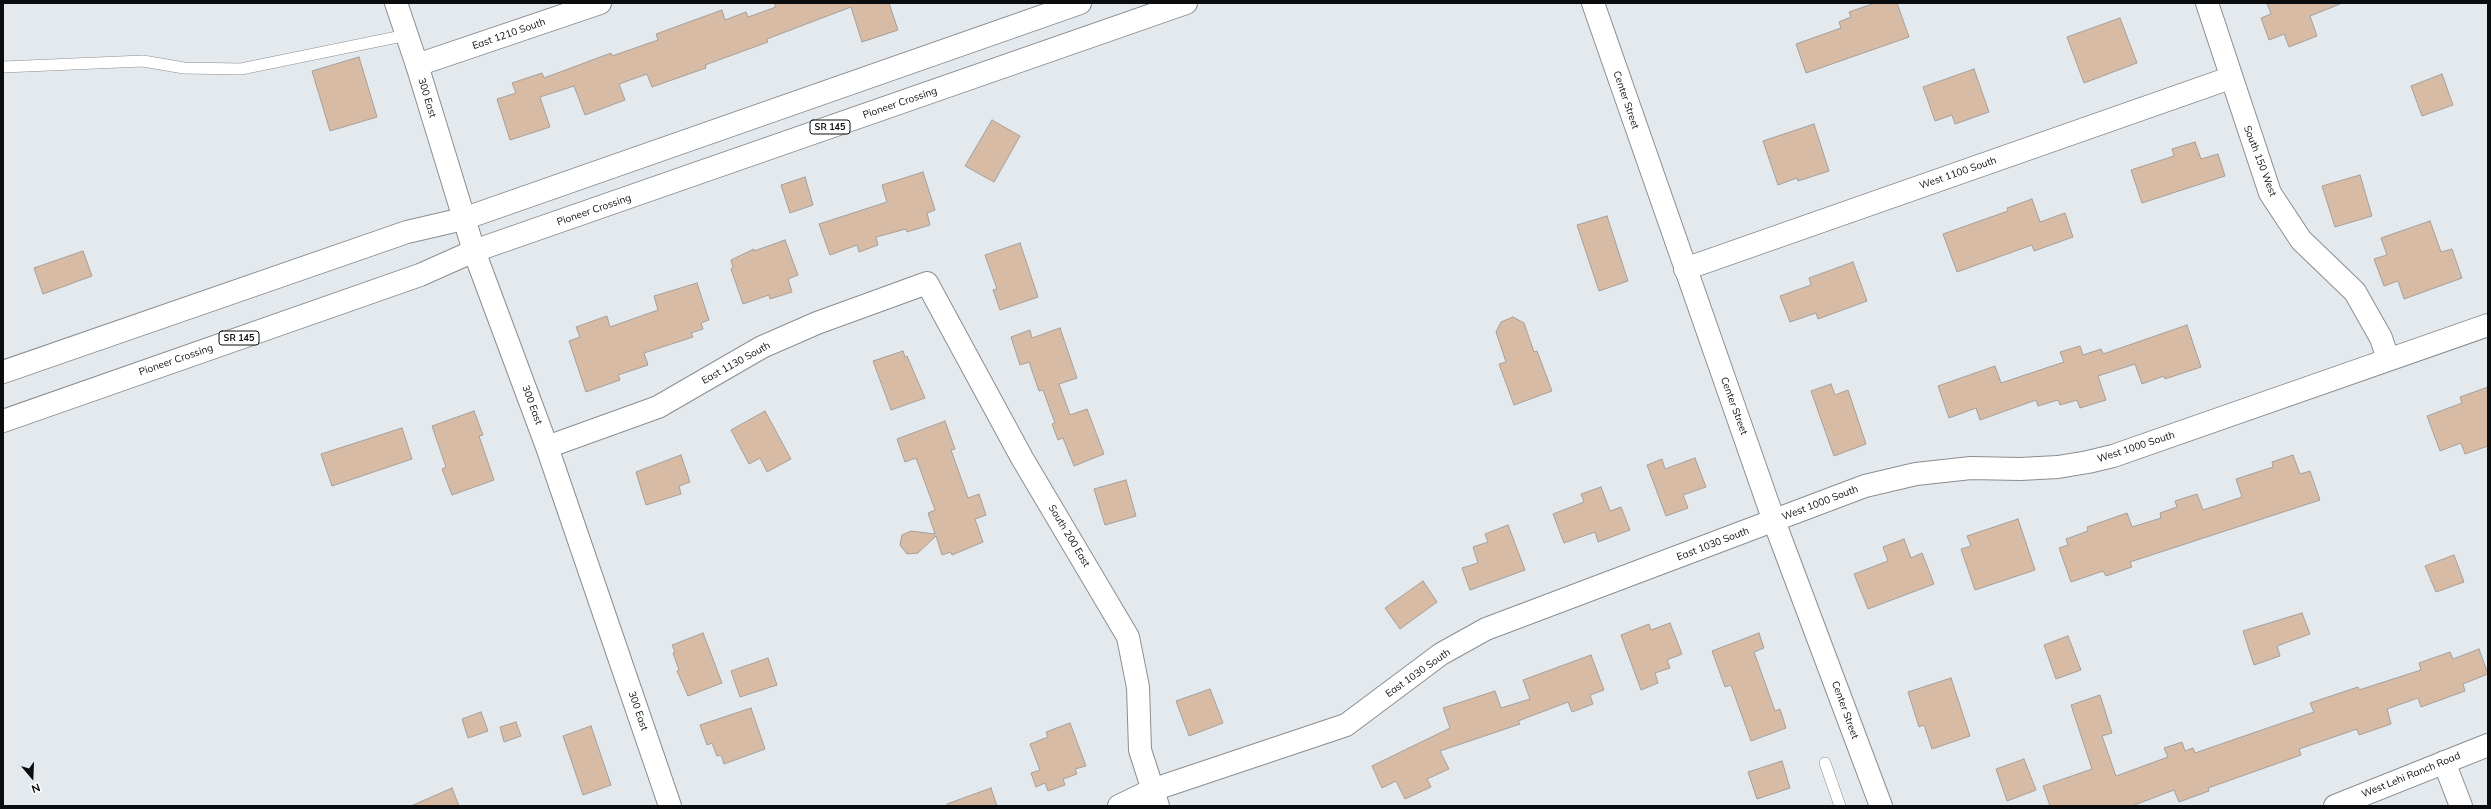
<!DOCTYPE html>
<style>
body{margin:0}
#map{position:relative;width:2491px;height:809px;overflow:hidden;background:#e4e9ed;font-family:Mulish,sans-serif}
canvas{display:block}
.frame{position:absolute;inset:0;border:4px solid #0a0c0d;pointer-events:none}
.north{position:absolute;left:12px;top:757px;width:40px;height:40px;-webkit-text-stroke:3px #fff;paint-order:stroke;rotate:161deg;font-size:11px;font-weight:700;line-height:16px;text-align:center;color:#0a0c0d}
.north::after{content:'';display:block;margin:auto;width:14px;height:18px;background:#0a0c0d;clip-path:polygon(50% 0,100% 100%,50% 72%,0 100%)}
</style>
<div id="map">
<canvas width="2491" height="809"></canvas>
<div class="frame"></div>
<div class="north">N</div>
</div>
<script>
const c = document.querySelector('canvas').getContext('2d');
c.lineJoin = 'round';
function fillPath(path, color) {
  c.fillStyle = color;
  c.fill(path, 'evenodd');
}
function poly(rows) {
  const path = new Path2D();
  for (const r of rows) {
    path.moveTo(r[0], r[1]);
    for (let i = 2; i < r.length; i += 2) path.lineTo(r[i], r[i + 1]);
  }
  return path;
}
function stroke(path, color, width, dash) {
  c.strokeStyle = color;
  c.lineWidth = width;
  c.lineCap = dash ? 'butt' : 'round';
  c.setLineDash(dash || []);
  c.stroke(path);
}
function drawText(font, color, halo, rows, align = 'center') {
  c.font = font + ' Mulish,sans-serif';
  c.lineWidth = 3.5;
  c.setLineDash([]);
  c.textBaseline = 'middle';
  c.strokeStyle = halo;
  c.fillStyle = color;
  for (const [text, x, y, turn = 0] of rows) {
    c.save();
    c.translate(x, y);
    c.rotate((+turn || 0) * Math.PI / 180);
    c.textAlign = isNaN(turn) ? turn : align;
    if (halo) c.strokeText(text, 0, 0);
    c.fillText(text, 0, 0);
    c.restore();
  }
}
const building = poly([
 [774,3,889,3,898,30,862,42,851,7,767,39,768,42,705,65,706,68,652,87,647,74,619,84,625,100,585,115,574,86,540,97,550,127,510,140,497,99,516,93,512,83,542,73,544,78,611,53,612,56,658,40,656,34,722,10,725,20,746,12,748,17,776,7,774,3],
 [1875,3,1897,3,1909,37,1806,73,1796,44,1841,28,1839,22,1851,17,1849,12,1875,3],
 [2267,3,2340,3,2340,4,2310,16,2317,36,2289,47,2284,34,2269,40,2261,18,2271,14,2267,3],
 [2120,18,2137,63,2084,83,2067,37,2120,18],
 [359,57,377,117,330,131,312,71,359,57],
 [1974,69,1989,112,1955,124,1952,115,1935,121,1923,87,1974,69],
 [2442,74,2453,105,2422,116,2411,86,2442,74],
 [992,120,1020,136,994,182,965,166,992,120],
 [1814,124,1829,171,1798,181,1797,178,1778,185,1763,141,1814,124],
 [2195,142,2201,159,2218,154,2225,176,2142,203,2131,170,2174,156,2172,149,2195,142],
 [923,172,935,210,927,213,930,225,907,232,906,229,876,237,878,245,859,252,857,245,830,255,819,224,887,202,882,185,923,172],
 [2360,175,2372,216,2335,227,2322,186,2360,175],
 [805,177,813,205,790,213,781,185,805,177],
 [2032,199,2040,222,2065,213,2073,237,2034,251,2032,245,1957,272,1943,234,2008,211,2007,208,2032,199],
 [1607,216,1628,281,1599,291,1577,225,1607,216],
 [2430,221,2441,252,2452,249,2462,278,2404,299,2398,281,2384,286,2374,259,2387,255,2381,238,2430,221],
 [785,240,798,275,788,279,792,292,770,299,769,295,743,304,731,269,733,268,731,260,754,249,754,251,785,240],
 [1020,243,1038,297,1000,310,993,290,997,289,985,255,1020,243],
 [83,251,92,276,43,294,34,268,83,251],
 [1853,262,1867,301,1818,319,1816,313,1790,322,1780,296,1811,285,1809,278,1853,262],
 [697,283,709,320,701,323,703,329,691,333,693,337,644,353,648,365,618,375,620,380,586,392,569,341,580,337,576,327,607,316,610,327,658,310,654,296,697,283],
 [1513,317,1524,323,1534,352,1537,351,1552,391,1514,405,1499,364,1506,362,1496,332,1501,322,1513,317],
 [2187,325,2201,367,2165,379,2164,376,2142,384,2135,364,2098,376,2106,400,2080,408,2077,400,2060,405,2058,400,2038,406,2036,400,1980,420,1976,408,1949,418,1938,386,1995,366,2001,383,2064,362,2060,352,2080,346,2083,355,2101,349,2103,354,2187,325],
 [1060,328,1077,378,1059,384,1070,415,1087,409,1104,454,1074,466,1063,438,1058,440,1052,424,1055,423,1043,390,1039,391,1029,362,1020,365,1011,337,1030,330,1032,338,1060,328],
 [903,351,905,357,907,356,925,398,891,410,873,361,903,351],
 [1831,384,1835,395,1848,390,1866,444,1834,456,1811,391,1831,384],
 [2488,387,2488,446,2465,454,2461,443,2440,451,2427,416,2462,403,2460,397,2488,387],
 [474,411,483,435,479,436,494,480,452,495,442,469,446,467,432,426,474,411],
 [765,411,791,459,767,472,760,458,749,464,731,430,765,411],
 [945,421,955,449,951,450,968,498,979,494,986,515,975,519,983,542,952,555,951,552,942,555,936,536,918,553,907,554,900,545,902,535,911,531,935,534,928,513,935,510,916,458,905,462,897,439,945,421],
 [402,428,412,459,332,486,321,454,402,428],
 [681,455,690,482,679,486,681,494,646,505,636,472,681,455],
 [2293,455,2300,474,2310,471,2320,500,2130,562,2132,567,2106,576,2103,571,2071,582,2059,548,2068,545,2066,539,2088,531,2087,527,2127,513,2132,527,2161,518,2160,513,2177,507,2175,501,2197,494,2203,510,2242,497,2236,479,2273,467,2272,462,2293,455],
 [1695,458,1706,487,1683,495,1688,508,1666,516,1647,465,1662,459,1665,469,1695,458],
 [1126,480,1136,516,1105,525,1094,489,1126,480],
 [1601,487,1610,511,1621,507,1630,530,1598,542,1595,532,1564,543,1553,514,1584,502,1581,494,1601,487],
 [2018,519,2035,570,1975,590,1961,549,1971,546,1967,536,2018,519],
 [1508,525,1525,570,1470,590,1462,568,1478,563,1473,547,1488,542,1485,534,1508,525],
 [1904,539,1911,558,1922,553,1934,584,1868,609,1854,574,1888,561,1883,547,1904,539],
 [2454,555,2464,582,2436,592,2425,566,2454,555],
 [1423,581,1437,602,1400,629,1385,608,1423,581],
 [2302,613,2310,634,2277,646,2280,656,2254,665,2243,631,2302,613],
 [1670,623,1682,654,1667,660,1670,668,1655,673,1658,683,1641,690,1621,635,1649,624,1651,630,1670,623],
 [703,633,722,683,688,696,677,671,679,670,673,653,675,652,672,645,703,633],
 [1759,633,1764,648,1754,652,1775,711,1780,709,1786,728,1751,741,1731,685,1725,687,1712,651,1759,633],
 [2068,636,2081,670,2056,679,2044,645,2068,636],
 [2479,649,2488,674,2463,684,2465,691,2421,707,2418,698,2387,709,2391,724,2359,735,2357,729,2299,749,2301,755,2208,788,2209,791,2179,802,2174,790,2132,806,2050,806,2043,786,2092,769,2071,705,2100,695,2112,733,2102,736,2116,776,2168,757,2164,748,2182,742,2185,751,2193,748,2195,753,2314,712,2310,703,2358,687,2359,690,2421,670,2419,663,2450,652,2453,659,2479,649],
 [1591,655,1604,690,1590,695,1593,704,1572,712,1568,702,1518,721,1520,724,1440,751,1449,769,1427,779,1431,787,1405,799,1396,781,1382,788,1372,766,1450,728,1443,708,1495,691,1501,708,1530,699,1523,680,1591,655],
 [768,658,777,685,740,697,731,671,768,658],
 [1951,678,1970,736,1932,749,1924,725,1919,727,1908,692,1951,678],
 [1210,689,1223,723,1189,736,1176,701,1210,689],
 [751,708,765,749,724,764,721,755,717,756,712,743,707,745,700,725,751,708],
 [481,712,488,731,468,738,462,719,481,712],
 [516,722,521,736,504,742,500,727,516,722],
 [1070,723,1086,766,1075,769,1077,774,1063,779,1065,785,1048,791,1045,783,1036,787,1031,773,1040,770,1030,744,1048,737,1046,732,1070,723],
 [591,726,611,785,583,795,563,736,591,726],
 [2024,759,2036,790,2007,801,1996,769,2024,759],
 [1782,761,1790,788,1757,799,1748,772,1782,761],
 [452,788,459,806,411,806,452,788],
 [991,788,997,806,947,806,947,804,991,788]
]);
fillPath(building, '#d8bba4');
stroke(building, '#a49f9b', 1);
const service = poly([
 [3,67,143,61,184,68,241,69,407,35],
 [1825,763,1840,806]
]);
const minor = poly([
 [2207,3,2270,193,2301,240,2355,292,2381,338,2388,359],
 [417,65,600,3],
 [474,251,547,447,670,806],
 [1685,269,2230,78],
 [547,447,658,407,762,347,817,323,927,283,1022,458,1128,637,1138,687,1140,750,1158,806],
 [2444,762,2461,806],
 [1119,806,1152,790,1346,725,1441,654,1486,629,1865,486,1916,474,1971,468,2020,469,2058,467,2088,462,2113,456,2488,325],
 [2335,806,2488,745]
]);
const tertiary = poly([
 [396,3,417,65,474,251],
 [1593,3,1774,521,1881,806]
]);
const trunk = poly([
 [3,372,407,232,463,219,1080,3],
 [3,421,420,275,474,251,1186,3]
]);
stroke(service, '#8a8e92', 12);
stroke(minor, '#8a8e92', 24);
stroke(tertiary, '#8a8e92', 24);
stroke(trunk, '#8a8e92', 24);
stroke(service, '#fff', 11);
stroke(minor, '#fff', 22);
stroke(tertiary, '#fff', 22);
stroke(trunk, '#fff', 22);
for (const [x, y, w] of [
 [830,127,40],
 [239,338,40]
]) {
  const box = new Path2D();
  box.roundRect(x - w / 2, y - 7, w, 14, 3);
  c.fillStyle = '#fff';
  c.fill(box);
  stroke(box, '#0a0c0d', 1);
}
drawText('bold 9px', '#0a0c0d', null, [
 ["SR 145",830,127],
 ["SR 145",239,338]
]);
drawText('10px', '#0a0c0d', '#fff', [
 ["East 1210 South",509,34,-19],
 ["300 East",427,98,73],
 ["Center Street",1626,100,71],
 ["Pioneer Crossing",900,103,-19],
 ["South 150 West",2260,161,69],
 ["West 1100 South",1958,173,-19],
 ["Pioneer Crossing",594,210,-19],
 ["Pioneer Crossing",176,360,-19],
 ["East 1130 South",736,363,-29],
 ["300 East",532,405,70],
 ["Center Street",1734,406,70],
 ["West 1000 South",2136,447,-18],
 ["West 1000 South",1820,503,-21],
 ["South 200 East",1069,536,59],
 ["East 1030 South",1713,544,-21],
 ["East 1030 South",1418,673,-35],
 ["Center Street",1845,710,70],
 ["300 East",638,711,71],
 ["West Lehi Ranch Road",2411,775,-22]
]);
</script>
